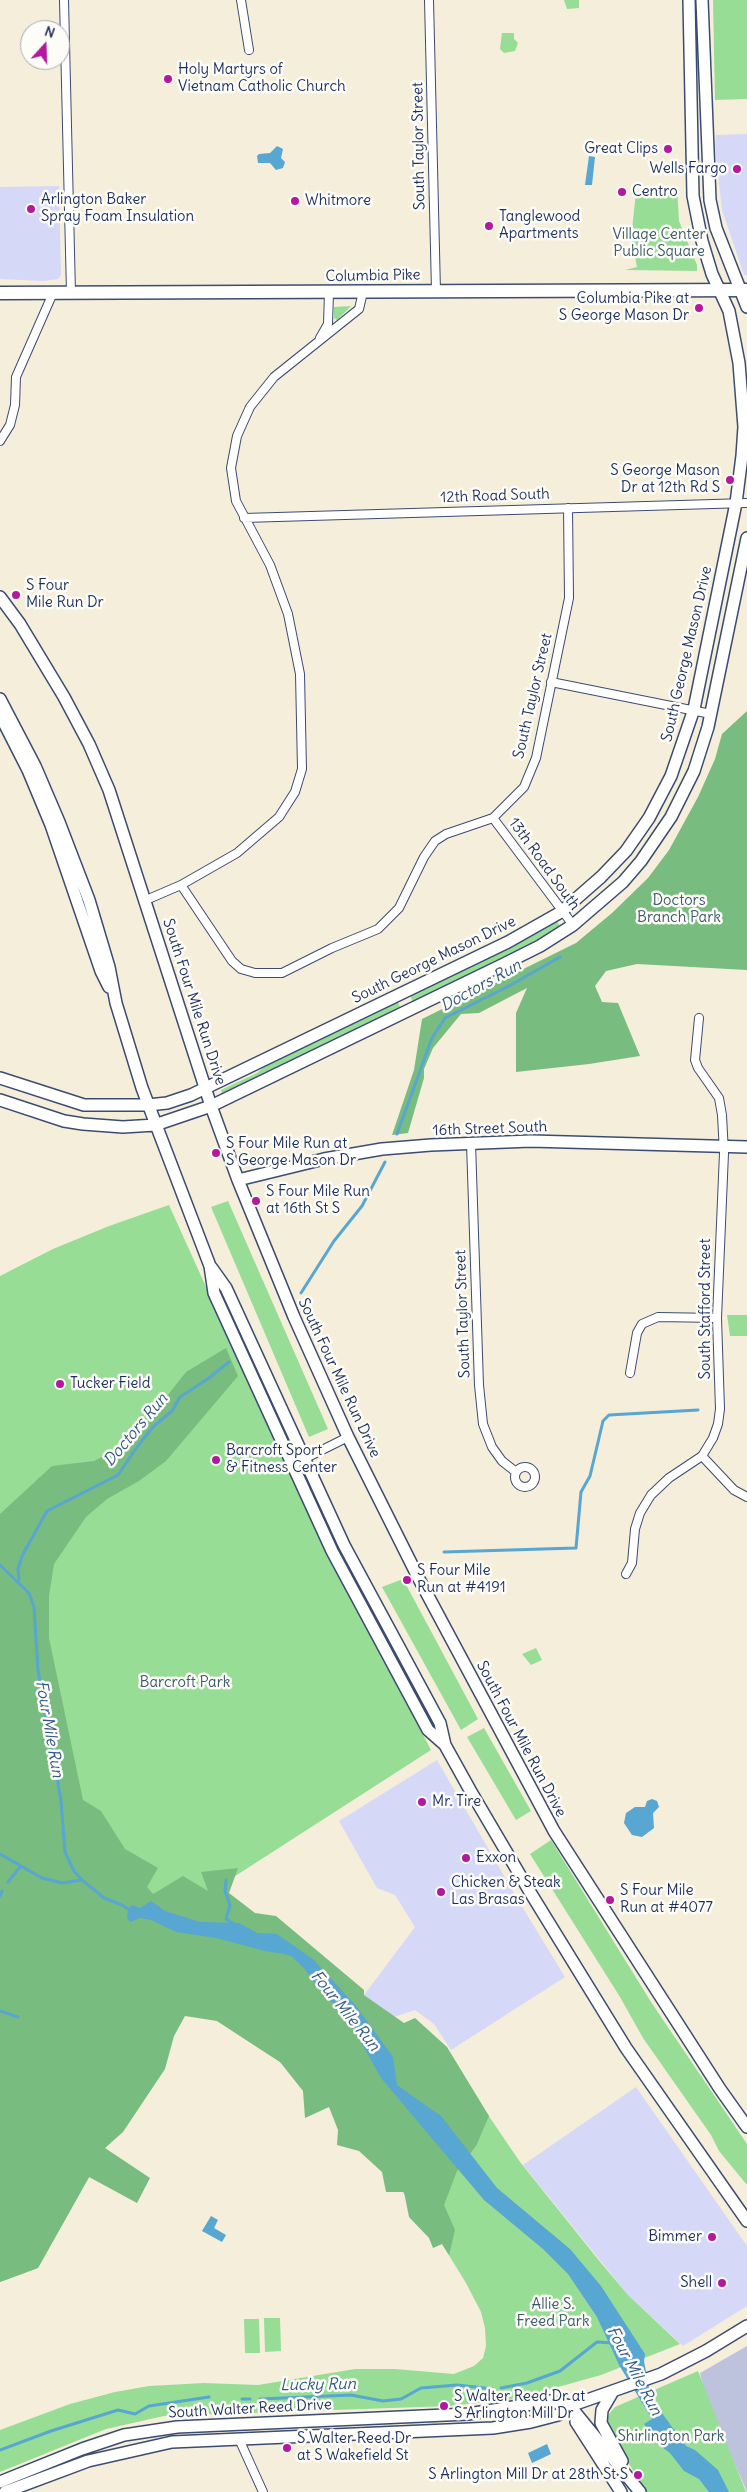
<!DOCTYPE html>
<style>
body{margin:0}
#map{position:relative;width:747px;height:2492px;overflow:hidden;background:#f5eeda;font-family:Delius,sans-serif}
canvas{display:block}
.north{position:absolute;left:20px;top:20px;width:50px;height:50px;box-sizing:border-box;background:#fdfcf7;border:1px solid #a3aaba;border-radius:50%;rotate:20deg;font-size:14px;font-weight:700;line-height:20px;text-align:center;color:#1b2f5e}
.north::after{content:'';display:block;margin:auto;width:18px;height:22px;background:#b5179e;clip-path:polygon(50% 0,100% 100%,50% 72%,0 100%)}
</style>
<div id="map">
<canvas width="747" height="2492"></canvas>
<div class="north">N</div>
</div>
<script>
const c = document.querySelector('canvas').getContext('2d');
c.lineJoin = 'round';
function fillPath(path, color) {
  c.fillStyle = color;
  c.fill(path, 'evenodd');
}
function poly(rows) {
  const path = new Path2D();
  for (const r of rows) {
    if (r.length === 3) {
      path.moveTo(r[0] + r[2], r[1]);
      path.arc(r[0], r[1], r[2], 0, 2 * Math.PI);
      continue;
    }
    path.moveTo(r[0], r[1]);
    for (let i = 2; i < r.length; i += 2) path.lineTo(r[i], r[i + 1]);
  }
  return path;
}
function stroke(path, color, width, dash) {
  c.strokeStyle = color;
  c.lineWidth = width;
  c.lineCap = dash ? 'butt' : 'round';
  c.setLineDash(dash || []);
  c.stroke(path);
}
function drawText(font, color, halo, rows, align = 'center') {
  c.font = font + ' Delius,sans-serif';
  c.lineWidth = 5;
  c.setLineDash([]);
  c.textBaseline = 'middle';
  c.strokeStyle = halo;
  c.fillStyle = color;
  for (const [text, x, y, turn = 0] of rows) {
    c.save();
    c.translate(x, y);
    c.rotate((+turn || 0) * Math.PI / 180);
    c.textAlign = isNaN(turn) ? turn : align;
    if (halo) c.strokeText(text, 0, 0);
    c.fillText(text, 0, 0);
    c.restore();
  }
}
fillPath(poly([
 [747,134,747,275,744,275,722,210,715,147,716,135],
 [59,186,61,275,58,279,44,281,0,279,0,187],
 [437,1760,518,1900,565,1977,451,2050,434,2024,415,2010,394,2017,364,1995,415,1927,395,1895,377,1888,339,1821],
 [636,2087,747,2246,747,2306,683,2346,628,2295,523,2165]
]), '#d6d8f8');
fillPath(poly([
 [747,2346,747,2492,707,2401,700,2373]
]), '#bec3dd');
fillPath(poly([
 [564,0,579,0,579,8,567,9],
 [713,0,747,0,747,99,715,100],
 [502,33,514,33,514,39,518,43,515,51,504,53,500,49],
 [651,186,651,190,677,187,679,221,697,265,697,271,625,270,637,267,631,238,636,193,639,193,641,189,638,187],
 [351,306,337,320,334,318,334,307],
 [557,921,561,928,519,952,413,1003,410,995,528,938],
 [397,1001,401,1008,222,1094,221,1090,257,1073,270,1062],
 [228,1201,328,1429,309,1437,211,1207],
 [169,1205,301,1497,343,1584,431,1750,229,1880,196,1898,482,2106,520,2162,601,2263,628,2295,680,2344,601,2375,515,2399,449,2406,164,2416,106,2429,0,2472,0,2430,70,2404,115,2392,149,2386,204,2383,258,2385,355,2369,395,2369,454,2374,474,2366,483,2358,486,2346,485,2328,481,2312,466,2283,442,2244,374,2154,329,2107,280,2062,188,2002,38,2268,0,2282,0,1276,53,1249,109,1226],
 [727,1315,747,1315,747,1336,730,1336],
 [403,1579,478,1719,461,1730,382,1587],
 [536,1648,542,1660,531,1665,522,1654],
 [484,1728,531,1811,516,1820,467,1737],
 [551,1840,651,2002,747,2144,747,2185,719,2151,711,2135,643,2038,620,1997,530,1854],
 [264,2318,280,2318,281,2351,265,2352],
 [244,2319,259,2319,260,2353,245,2353],
 [698,2371,746,2492,647,2492,609,2433,605,2423,609,2414,615,2407]
]), '#97dd96');
fillPath(poly([
 [747,711,747,970,637,964,606,971,595,986,602,1002,618,1003,640,1056,589,1064,516,1072,516,1013,527,988,479,1013,461,1014,433,1048,424,1069,424,1078,408,1133,392,1135,414,1070,422,1019,576,943,612,913,648,878,669,850,698,797,715,759,722,734],
 [226,1348,238,1376,166,1461,139,1481,107,1499,86,1517,54,1564,49,1596,49,1638,83,1800,101,1811,125,1849,158,1868,147,1887,153,1894,183,1876,208,1891,201,1872,238,1868,229,1893,255,1913,276,1916,364,1990,364,1995,404,2023,415,2018,447,2047,489,2116,476,2146,457,2171,444,2205,455,2230,449,2255,442,2244,433,2248,429,2238,409,2217,404,2192,386,2192,382,2172,359,2151,337,2145,338,2130,329,2107,305,2118,303,2091,280,2062,217,2021,185,2016,174,2036,165,2069,123,2132,105,2148,150,2178,137,2203,89,2177,38,2268,0,2282,0,1514,52,1466,94,1461,130,1443,186,1372]
]), '#79bc7f');
fillPath(poly([
 [277,146,283,149,281,158,285,162,283,168,276,170,270,163,258,163,257,156,259,154,270,153],
 [589,156,595,157,592,185,585,185],
 [652,1799,657,1801,659,1807,653,1813,654,1828,642,1837,632,1835,624,1823,626,1813,635,1807,645,1807,647,1801],
 [151,1901,165,1911,200,1922,239,1923,257,1933,277,1934,314,1960,356,2006,393,2057,397,2085,441,2116,497,2188,570,2249,601,2286,645,2354,644,2361,651,2398,686,2446,695,2450,718,2470,729,2492,709,2492,699,2479,684,2471,670,2453,655,2442,644,2424,652,2419,619,2365,597,2317,568,2274,543,2249,484,2200,381,2078,348,2019,315,1984,304,1968,291,1956,284,1954,265,1951,216,1938,176,1932,151,1920,140,1918,130,1922,127,1918,128,1909,132,1905,140,1908],
 [211,2216,218,2220,214,2228,226,2235,222,2242,202,2231],
 [547,2444,551,2454,532,2463,528,2453]
]), '#58a6d2');
stroke(poly([
 [397,1134,432,1038,445,1018,509,986,560,957],
 [301,1293,334,1241,362,1206,385,1162],
 [444,1552,576,1548,581,1492,590,1476,603,1421,609,1415,698,1410],
 [0,1565,29,1593,34,1607,38,1670,61,1801,65,1852,74,1871,82,1880,104,1898,122,1905,131,1911],
 [19,1580,18,1569,22,1556,47,1511,118,1475,137,1447,153,1427,172,1411,180,1397,209,1378,229,1362],
 [0,1854,42,1878,62,1883,82,1880],
 [226,1880,225,1891,230,1905,226,1919,235,1925],
 [8,1882,20,1867],
 [0,1896,2,1891],
 [0,2011,18,2017],
 [501,2388,527,2383,560,2371,597,2342,613,2343],
 [242,2399,250,2399],
 [260,2399,351,2395,383,2401,401,2399,421,2388,457,2385,493,2389],
 [0,2450,51,2431,118,2410,135,2414,149,2406,209,2397]
]), '#58a6d2', 3);
const street = poly([
 [64,0,71,293],
 [241,0,249,50],
 [429,0,436,291],
 [320,338,328,324,329,293],
 [0,441,10,425,15,405,16,377,53,293],
 [244,518,747,503],
 [551,682,711,714],
 [493,818,573,925],
 [181,885,232,961,241,969,255,973,282,973,332,948,378,929,399,908,424,857,435,841,446,834,493,818,524,787,536,758,569,598,568,508],
 [146,900,181,885,237,853,279,817,295,792,302,769,300,674,288,614,270,565,236,501,231,468,237,436,250,407,274,377,359,309,363,292],
 [471,1143,479,1385,483,1424,492,1447,502,1461,516,1472],
 [630,1373,637,1333,642,1324,658,1317,717,1318],
 [702,1456,734,1490,747,1497],
 [292,1465,348,1437],
 [525,1477,10],
 [626,1574,632,1563,635,1529,640,1513,651,1495,669,1478,702,1456,713,1438,718,1424,720,1409,717,1318,724,1153,722,1115,719,1098,698,1068,695,1060,699,1018],
 [239,2439,263,2492]
]);
const secondary = poly([
 [702,0,710,200,716,228,747,307],
 [0,597,20,624,64,697,89,744,109,790,211,1106,238,1180,294,1317,348,1437,419,1579,554,1831,720,2089,747,2127],
 [0,699,35,766,59,822,89,900,109,967,116,1003,142,1088,210,1266,214,1293,332,1551,428,1730,445,1745],
 [0,715,28,770,51,825,101,971,109,987],
 [0,1078,84,1105,148,1105,167,1103,191,1095,508,942,561,912,601,877,626,851,649,818,671,776,694,709,736,503,742,456,744,427,739,363,729,311,712,274,702,241,693,196,689,0],
 [0,1100,64,1121,83,1124,123,1127,155,1125,211,1106,504,964,540,946,573,925,623,882,641,861,671,817,694,771,708,727,747,538],
 [238,1180,324,1159,382,1149,431,1145,531,1141,747,1147],
 [211,1267,226,1288,344,1545,440,1723,445,1745,470,1790,530,1892,626,2048,747,2221],
 [612,2393,602,2410,601,2423,622,2461],
 [570,2406,640,2492],
 [576,2422,621,2492],
 [0,2482,82,2449,124,2435,177,2427,468,2414,551,2401,570,2406],
 [5,2492,88,2461,172,2442,493,2428,531,2422,558,2415,570,2406,661,2374,706,2351,747,2326]
]);
const primary = poly([
 [0,293,747,290]
]);
stroke(street, '#3c4c71', 10);
stroke(secondary, '#3c4c71', 14);
stroke(primary, '#3c4c71', 15);
stroke(street, '#fff', 8);
stroke(secondary, '#fff', 11);
stroke(primary, '#fff', 12);
for (const [x, y, r, color] of [
 [168,79,5,"#b5179e"],
 [668,149,5,"#b5179e"],
 [737,169,5,"#b5179e"],
 [622,192,5,"#b5179e"],
 [295,201,5,"#b5179e"],
 [31,209,5,"#b5179e"],
 [489,226,5,"#b5179e"],
 [699,308,5,"#b5179e"],
 [730,480,5,"#b5179e"],
 [16,595,5,"#b5179e"],
 [216,1153,5,"#b5179e"],
 [256,1201,5,"#b5179e"],
 [60,1384,5,"#b5179e"],
 [216,1460,5,"#b5179e"],
 [407,1580,5,"#b5179e"],
 [422,1802,5,"#b5179e"],
 [466,1858,5,"#b5179e"],
 [441,1892,5,"#b5179e"],
 [610,1900,5,"#b5179e"],
 [712,2237,5,"#b5179e"],
 [722,2283,5,"#b5179e"],
 [444,2406,5,"#b5179e"],
 [287,2448,5,"#b5179e"],
 [638,2475,5,"#b5179e"]
]) {
  const dot = new Path2D();
  dot.arc(x, y, r, 0, 2 * Math.PI);
  c.fillStyle = color;
  c.fill(dot);
  stroke(dot, '#fdfcf7', 2);
}
drawText('15px', '#1b2f5e', '#fdfcf7', [
 ["Holy Martyrs of",178,70],
 ["Vietnam Catholic Church",178,87],
 ["Great Clips",658,149,"right"],
 ["Wells Fargo",727,169,"right"],
 ["Centro",632,192],
 ["Arlington Baker",41,200],
 ["Spray Foam Insulation",41,217],
 ["Whitmore",305,201],
 ["Tanglewood",499,217],
 ["Apartments",499,234],
 ["Columbia Pike at",689,299,"right"],
 ["S George Mason Dr",689,316,"right"],
 ["S George Mason",720,471,"right"],
 ["Dr at 12th Rd S",720,488,"right"],
 ["S Four",26,586],
 ["Mile Run Dr",26,603],
 ["S Four Mile Run at",226,1144],
 ["S George Mason Dr",226,1161],
 ["S Four Mile Run",266,1192],
 ["at 16th St S",266,1209],
 ["Tucker Field",70,1384],
 ["Barcroft Sport",226,1451],
 ["& Fitness Center",226,1468],
 ["S Four Mile",417,1571],
 ["Run at #4191",417,1588],
 ["Mr. Tire",432,1802],
 ["Exxon",476,1858],
 ["Chicken & Steak",451,1883],
 ["Las Brasas",451,1900],
 ["S Four Mile",620,1891],
 ["Run at #4077",620,1908],
 ["Bimmer",702,2237,"right"],
 ["Shell",712,2283,"right"],
 ["S Walter Reed Dr at",454,2397],
 ["S Arlington Mill Dr",454,2414],
 ["S Walter Reed Dr",297,2439],
 ["at S Wakefield St",297,2456],
 ["S Arlington Mill Dr at 28th St S",628,2475,"right"]
], 'left');
drawText('15px', '#1b2f5e', '#fdfcf7', [
 ["South Taylor Street",419,146,-91],
 ["Columbia Pike",373,276,-1],
 ["12th Road South",495,496,-2],
 ["South George Mason Drive",687,654,-77],
 ["South Taylor Street",533,696,-77],
 ["13th Road South",544,864,54],
 ["South George Mason Drive",434,960,-26],
 ["South Four Mile Run Drive",194,1002,72],
 ["16th Street South",490,1129,-2],
 ["South Stafford Street",706,1309,-90],
 ["South Taylor Street",463,1314,-92],
 ["South Four Mile Run Drive",339,1378,65],
 ["South Four Mile Run Drive",521,1739,62],
 ["South Walter Reed Drive",250,2409,-3]
]);
drawText('15px', '#3a5a6c', '#fdfcf7', [
 ["Village Center",659,235],
 ["Public Square",659,252],
 ["Doctors",679,901],
 ["Branch Park",679,918],
 ["Barcroft Park",185,1683],
 ["Allie S.",553,2305],
 ["Freed Park",553,2322],
 ["Shirlington Park",671,2437]
]);
drawText('italic 16px', '#305987', '#fdfcf7', [
 ["Doctors Run",481,986,-29],
 ["Doctors Run",136,1430,-50],
 ["Four Mile Run",49,1729,80],
 ["Four Mile Run",345,2011,51],
 ["Four Mile Run",634,2371,62],
 ["Lucky Run",318,2385,-1]
]);
</script>
